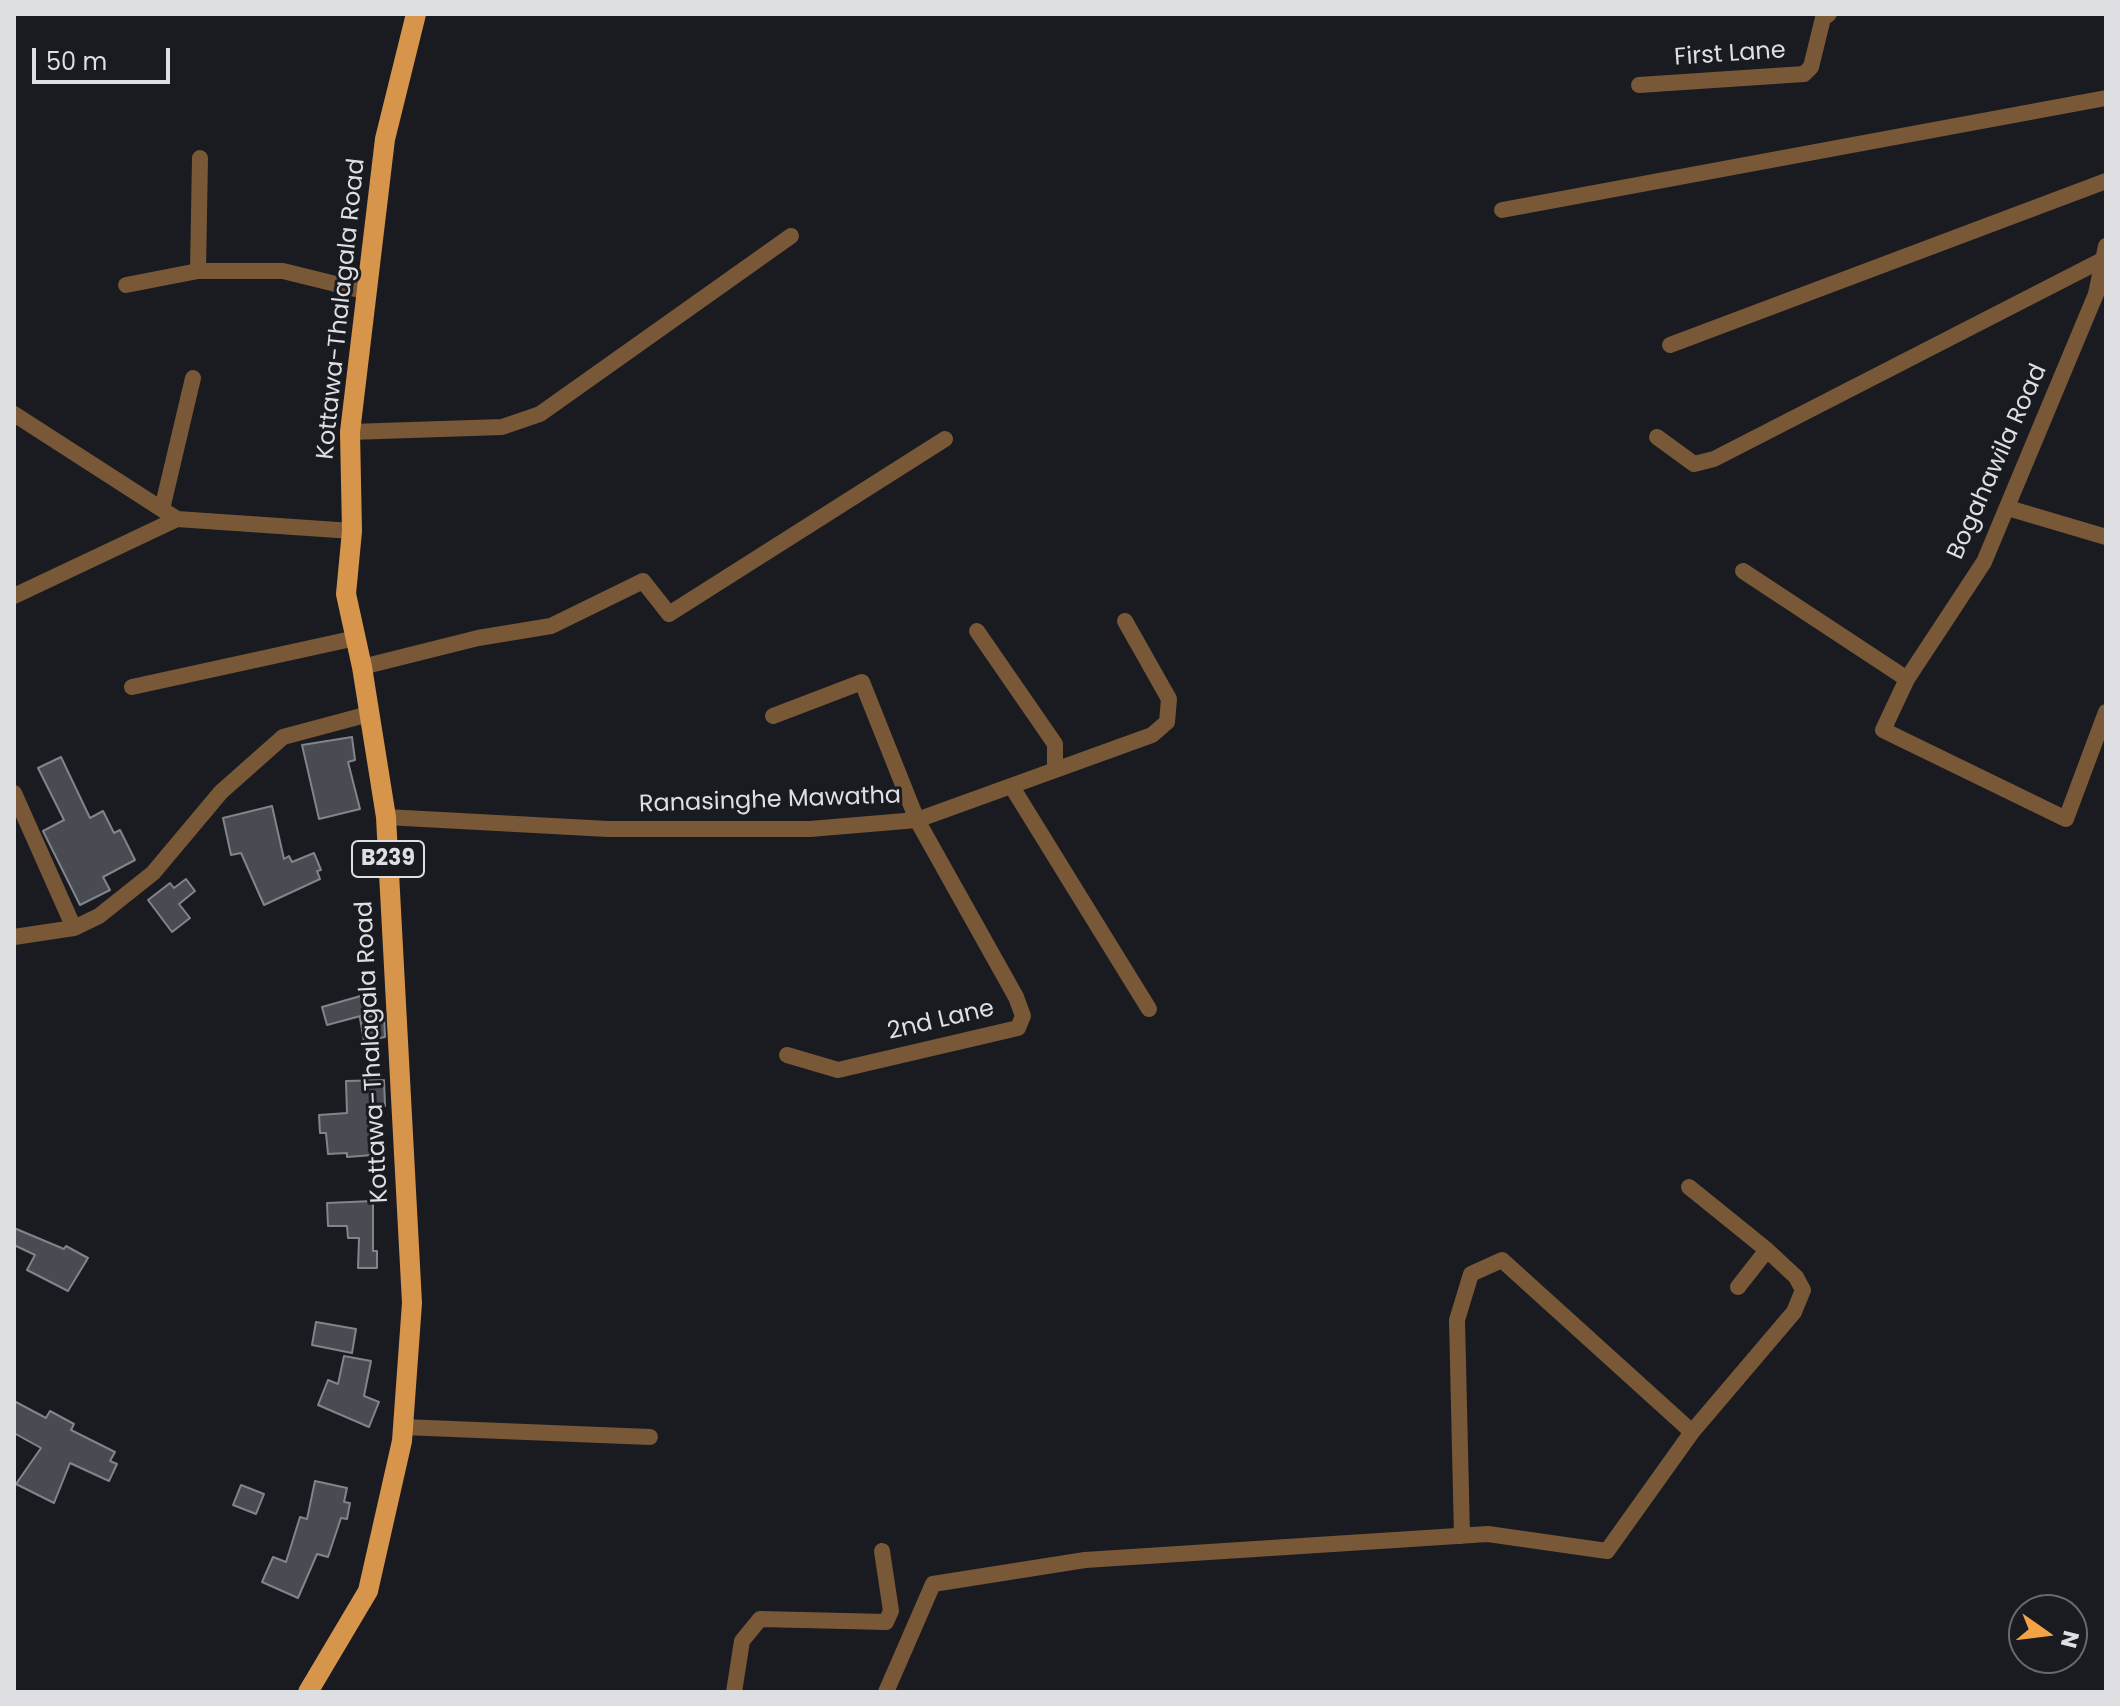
<!DOCTYPE html>
<style>
body{margin:0}
#map{position:relative;width:2120px;height:1706px;overflow:hidden;background:#191b21;font-family:Poppins,sans-serif}
canvas{display:block}
.frame{position:absolute;inset:0;border:16px solid #dddfe3;pointer-events:none}
.north{position:absolute;left:2008px;top:1594px;width:80px;height:80px;box-sizing:border-box;background:#191b21;border:2px solid #67696f;border-radius:50%;rotate:104deg;font-size:22px;font-weight:700;line-height:32px;text-align:center;color:#dddfe3}
.north::after{content:'';display:block;margin:auto;width:28px;height:36px;background:#f4a344;clip-path:polygon(50% 0,100% 100%,50% 72%,0 100%)}
.scale{position:absolute;left:32px;top:48px;width:138px;height:36px;box-sizing:border-box;border:4px solid #dddfe3;border-top:0;padding-left:10px;font-size:24px;line-height:28px;white-space:nowrap;color:#dddfe3;-webkit-text-stroke:6px #191b21;paint-order:stroke}
</style>
<div id="map">
<canvas width="2120" height="1706"></canvas>
<div class="frame"></div>
<div class="north">N</div>
<div class="scale">50 m</div>
</div>
<script>
const c = document.querySelector('canvas').getContext('2d');
c.lineJoin = 'round';
function fillPath(path, color) {
  c.fillStyle = color;
  c.fill(path, 'evenodd');
}
function poly(rows) {
  const path = new Path2D();
  for (const r of rows) {
    path.moveTo(r[0], r[1]);
    for (let i = 2; i < r.length; i += 2) path.lineTo(r[i], r[i + 1]);
  }
  return path;
}
function stroke(path, color, width, dash) {
  c.strokeStyle = color;
  c.lineWidth = width;
  c.lineCap = dash ? 'butt' : 'round';
  c.setLineDash(dash || []);
  c.stroke(path);
}
function drawText(font, color, halo, rows, align = 'center') {
  c.font = font + ' Poppins,sans-serif';
  c.lineWidth = 6;
  c.setLineDash([]);
  c.textBaseline = 'middle';
  c.strokeStyle = halo;
  c.fillStyle = color;
  for (const [text, x, y, turn = 0] of rows) {
    c.save();
    c.translate(x, y);
    c.rotate((+turn || 0) * Math.PI / 180);
    c.textAlign = isNaN(turn) ? turn : align;
    if (halo) c.strokeText(text, 0, 0);
    c.fillText(text, 0, 0);
    c.restore();
  }
}
const building = poly([
 [352,737,355,760,348,762,360,809,319,819,302,745,352,737],
 [61,757,90,818,103,811,114,833,120,830,135,860,103,877,110,890,80,905,43,831,64,820,38,768,61,757],
 [272,806,284,859,289,856,292,862,314,853,321,870,317,871,320,879,264,905,241,853,231,855,223,818,272,806],
 [186,879,195,891,179,904,190,918,172,932,148,900,170,883,174,888,186,879],
 [364,995,368,1014,327,1025,322,1007,364,995],
 [384,1014,385,1037,364,1041,360,1018,384,1014],
 [384,1080,385,1106,370,1107,373,1155,347,1157,347,1153,328,1154,326,1133,320,1133,319,1115,347,1113,346,1081,384,1080],
 [373,1201,373,1251,377,1251,377,1268,358,1268,359,1238,348,1238,347,1226,328,1226,327,1203,373,1201],
 [14,1228,64,1249,66,1246,88,1258,68,1291,27,1270,35,1255,14,1245,14,1228],
 [316,1322,356,1329,352,1353,312,1345,316,1322],
 [344,1356,371,1361,364,1396,379,1402,369,1427,318,1405,328,1380,338,1384,344,1356],
 [14,1401,46,1418,50,1411,74,1424,71,1430,115,1452,110,1461,117,1464,109,1481,70,1463,54,1503,16,1484,41,1448,14,1433,14,1401],
 [315,1481,347,1488,344,1502,350,1503,347,1519,341,1518,328,1557,317,1554,298,1598,262,1582,273,1557,286,1562,300,1517,307,1519,315,1481],
 [241,1485,264,1494,256,1514,233,1505,241,1485]
]);
fillPath(building, '#494b52');
stroke(building, '#82848c', 2);
stroke(poly([
 [1639,85,1804,74,1811,67,1823,18,1829,14],
 [1502,210,2106,98],
 [198,271,200,158],
 [126,285,198,271,283,271,368,292],
 [1670,345,2106,181],
 [14,414,177,519,352,531],
 [350,432,502,427,540,414,791,236],
 [1657,437,1694,464,1714,459,2102,260],
 [2008,508,2106,537],
 [162,509,193,378],
 [1743,571,1907,679,1984,562,2096,294,2106,246],
 [14,596,177,519],
 [977,631,1055,744,1055,770],
 [362,667,478,638,551,626,643,581,669,614,945,439],
 [1907,679,1883,730,2066,819,2106,712],
 [132,687,356,638],
 [773,716,862,682,917,820,1016,997,1023,1016,1018,1028,838,1070,787,1055],
 [1012,787,1149,1009],
 [14,793,74,928],
 [386,817,608,829,810,829,917,820,1152,735,1167,722,1169,699,1125,621],
 [14,937,74,928,99,916,153,873,221,792,283,737,369,714],
 [1738,1287,1767,1250],
 [403,1427,650,1437],
 [1462,1536,1457,1320,1471,1274,1502,1260,1692,1432],
 [734,1692,742,1641,760,1619,886,1622,891,1611,882,1551],
 [886,1692,933,1584,1085,1560,1488,1534,1607,1551,1692,1432,1794,1312,1803,1290,1796,1277,1767,1250,1689,1187]
]), '#785837', 16);
stroke(poly([
 [308,1692,368,1591,402,1441,412,1303,386,817,362,667,346,594,352,531,350,432,385,139,416,14]
]), '#d7954c', 20);
for (const [x, y, w] of [
 [388,859,72]
]) {
  const box = new Path2D();
  box.roundRect(x - w / 2, y - 18, w, 36, 6);
  c.fillStyle = '#191b21';
  c.fill(box);
  stroke(box, '#dddfe3', 2);
}
drawText('bold 22px', '#dddfe3', null, [
 ["B239",388,859]
]);
drawText('24px', '#dddfe3', '#191b21', [
 ["First Lane",1730,55,-4],
 ["Kottawa-Thalagala Road",342,309,-84],
 ["Bogahawila Road",1998,462,-66],
 ["Ranasinghe Mawatha",770,801,-2],
 ["2nd Lane",941,1021,-13],
 ["Kottawa-Thalagala Road",373,1052,-93]
]);
</script>
